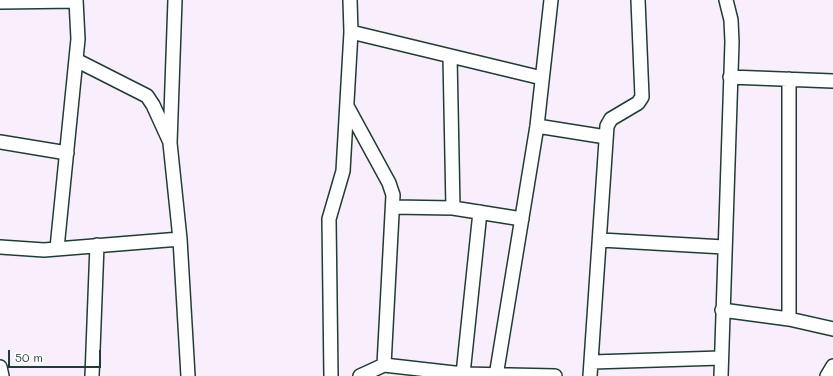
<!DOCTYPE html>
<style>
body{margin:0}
#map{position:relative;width:833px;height:376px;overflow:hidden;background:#f9eefb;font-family:Mali,sans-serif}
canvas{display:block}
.scale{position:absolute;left:8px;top:350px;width:93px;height:18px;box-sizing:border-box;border:2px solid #1f3d34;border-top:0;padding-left:5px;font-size:12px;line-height:14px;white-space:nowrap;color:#1f3d34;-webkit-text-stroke:3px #fff;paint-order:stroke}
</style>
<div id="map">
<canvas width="833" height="376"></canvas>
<div class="scale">50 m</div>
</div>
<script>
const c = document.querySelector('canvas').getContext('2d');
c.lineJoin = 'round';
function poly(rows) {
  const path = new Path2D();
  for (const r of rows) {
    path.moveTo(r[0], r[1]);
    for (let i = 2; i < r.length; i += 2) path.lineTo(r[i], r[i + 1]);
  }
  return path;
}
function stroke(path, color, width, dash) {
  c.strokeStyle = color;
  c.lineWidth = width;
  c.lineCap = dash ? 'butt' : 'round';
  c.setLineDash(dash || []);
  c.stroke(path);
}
const minor = poly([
 [175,0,170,143,180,239,188,376],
 [0,2,76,1],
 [351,32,542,78],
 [450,56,453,208],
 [76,60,147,96,153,105,169,140],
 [730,77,833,81],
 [789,79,789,319],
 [347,106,389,183,393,195,384,365],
 [537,126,606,137],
 [0,142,67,153],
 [393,207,453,208,522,219],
 [601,240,724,247],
 [0,247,44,250,180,239],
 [57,248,78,39,76,0],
 [722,310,789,319,833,329],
 [592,362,721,358],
 [0,367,2,376],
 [463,374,480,212],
 [92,376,97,245],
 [331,376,329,219,343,171,351,32,350,0],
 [360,376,384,365,463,374,555,376],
 [496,376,537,126,551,0],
 [590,376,607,126,611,119,638,103,642,97,638,0],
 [721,376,732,42,731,20,726,0],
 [827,376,833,366]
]);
stroke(minor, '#1f3d34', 16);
stroke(minor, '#fff', 13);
</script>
